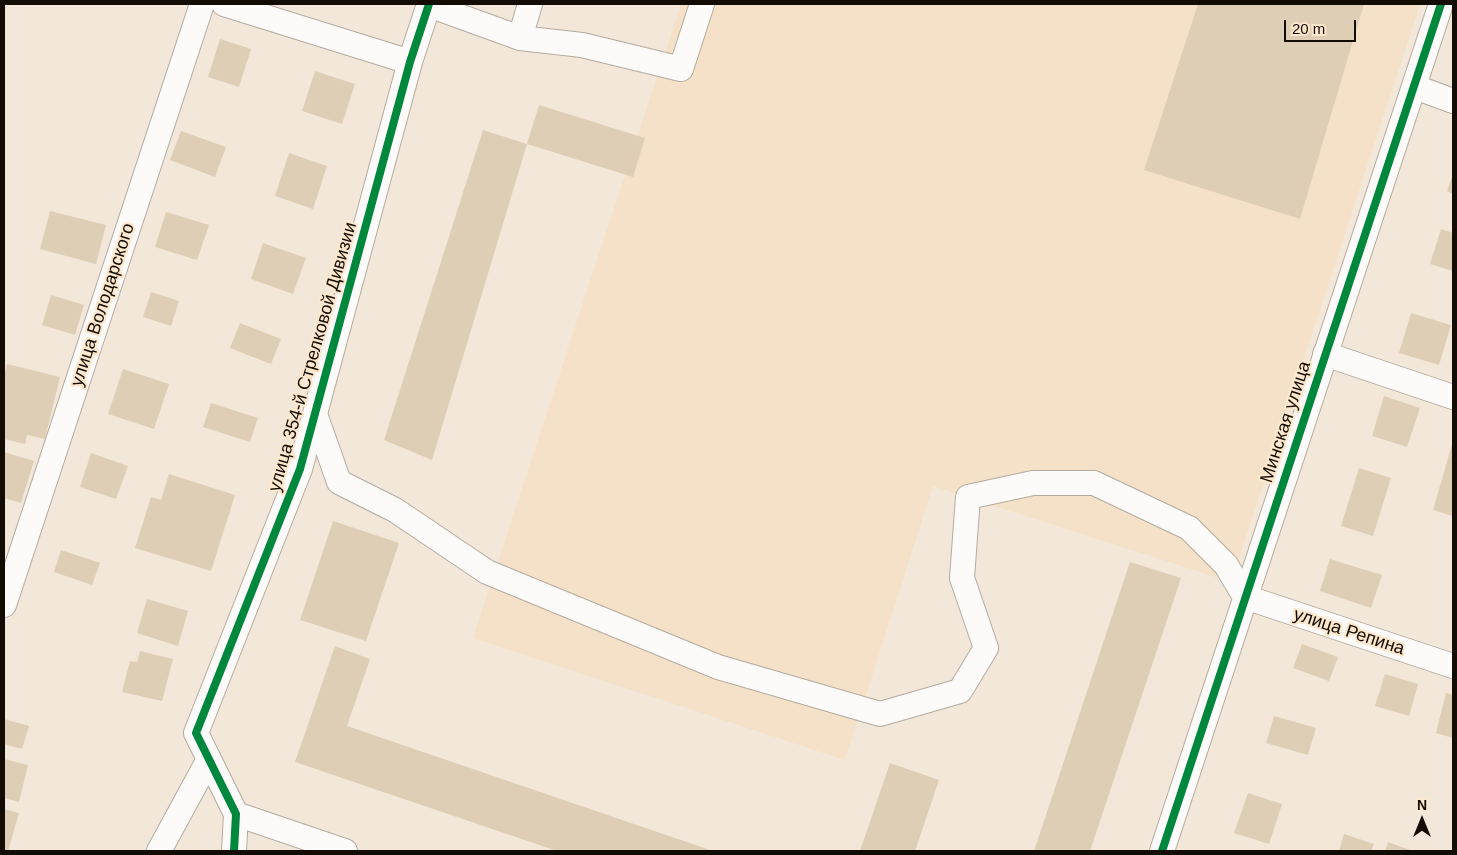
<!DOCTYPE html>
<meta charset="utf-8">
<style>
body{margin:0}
#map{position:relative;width:1457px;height:855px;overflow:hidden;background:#f2e7d8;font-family:Arial,sans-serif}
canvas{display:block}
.frame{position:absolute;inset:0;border:5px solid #130c04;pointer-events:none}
.north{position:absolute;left:1397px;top:795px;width:50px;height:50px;-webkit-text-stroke:4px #fde8cd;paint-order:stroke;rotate:0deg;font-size:14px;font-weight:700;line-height:20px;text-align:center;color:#130c04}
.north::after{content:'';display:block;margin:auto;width:18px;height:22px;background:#130c04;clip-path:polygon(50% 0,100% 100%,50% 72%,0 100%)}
.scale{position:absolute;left:1284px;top:20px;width:72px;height:22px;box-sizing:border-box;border:2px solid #130c04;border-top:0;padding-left:6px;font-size:15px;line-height:18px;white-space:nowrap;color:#130c04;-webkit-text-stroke:4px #fde8cd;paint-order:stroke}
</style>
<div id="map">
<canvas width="1457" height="855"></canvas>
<div class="frame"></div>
<div class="north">N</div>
<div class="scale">20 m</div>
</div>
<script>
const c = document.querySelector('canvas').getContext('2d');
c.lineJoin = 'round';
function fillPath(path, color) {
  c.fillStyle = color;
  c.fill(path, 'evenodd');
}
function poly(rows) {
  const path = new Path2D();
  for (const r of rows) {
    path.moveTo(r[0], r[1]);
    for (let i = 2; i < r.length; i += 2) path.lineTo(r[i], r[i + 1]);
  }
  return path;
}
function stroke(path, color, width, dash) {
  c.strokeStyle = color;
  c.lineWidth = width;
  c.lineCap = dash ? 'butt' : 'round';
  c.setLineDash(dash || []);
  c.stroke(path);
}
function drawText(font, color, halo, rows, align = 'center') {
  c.font = font + ' Arial,sans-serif';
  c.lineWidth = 4.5;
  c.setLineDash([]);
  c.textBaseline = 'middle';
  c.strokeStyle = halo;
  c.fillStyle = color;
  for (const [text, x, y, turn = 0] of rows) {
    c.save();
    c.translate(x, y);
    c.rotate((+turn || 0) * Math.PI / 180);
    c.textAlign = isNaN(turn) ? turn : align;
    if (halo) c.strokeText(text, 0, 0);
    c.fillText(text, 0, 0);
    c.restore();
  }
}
fillPath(poly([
 [681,4,1420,4,1231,582,933,486,845,760,473,638]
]), '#f4e1c8');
fillPath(poly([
 [1198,4,1364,4,1300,219,1144,170],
 [220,39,251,49,239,87,208,77],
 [315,71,355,84,342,124,302,111],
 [539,105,645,138,633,177,527,144],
 [483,130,527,144,432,460,384,440],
 [181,131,226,147,215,177,170,160],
 [289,153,327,166,313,209,275,196],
 [1453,174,1453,194,1447,191],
 [50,211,106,225,96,264,40,249],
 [166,212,209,225,197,260,155,247],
 [1441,229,1453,233,1453,271,1430,264],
 [263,243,306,258,293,294,251,279],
 [151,292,179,301,171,326,143,317],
 [51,295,84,305,75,335,42,325],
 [1411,313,1451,325,1439,365,1399,353],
 [240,323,281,339,271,364,230,348],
 [7,364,60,377,45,439,27,435,25,444,4,439,4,376],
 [123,369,169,384,154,429,108,414],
 [1384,396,1420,408,1407,447,1372,436],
 [211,403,258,418,250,442,203,427],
 [1453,441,1453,516,1433,510],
 [4,452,34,461,21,503,4,498],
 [91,453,128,466,116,499,80,487],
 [1359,468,1391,478,1373,536,1341,526],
 [169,474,235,495,211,571,135,548,151,497,161,500],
 [333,521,399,543,366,641,300,620],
 [61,550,100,563,92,585,54,572],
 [1330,559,1382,575,1371,608,1320,591],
 [1130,562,1181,578,1090,851,1034,851],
 [147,599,188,611,178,646,137,633],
 [1302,644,1338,657,1329,681,1293,668],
 [335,646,370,659,347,726,713,851,557,851,295,762],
 [140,651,173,659,162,701,122,692,130,661,137,662],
 [1385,674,1418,684,1409,716,1375,706],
 [1446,693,1453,695,1453,738,1436,733],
 [1274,716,1316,728,1308,755,1266,743],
 [4,719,29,726,22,749,4,744],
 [4,759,28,765,19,802,4,798],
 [890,763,939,780,915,851,860,851],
 [1248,793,1282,804,1269,844,1234,833],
 [4,809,19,813,8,851,4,851],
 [1344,834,1374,844,1371,851,1339,851],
 [1388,842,1413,851,1385,851]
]), '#deceb6');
const minor = poly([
 [224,4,410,62],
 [429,5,520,38,530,4],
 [520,38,582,45,681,69,702,4],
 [1415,87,1453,101],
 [1325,354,1453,397],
 [315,414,339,482,395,510,487,572,718,667,880,714,960,691,986,648,962,578,968,497,1033,483,1094,483,1189,528,1226,565,1245,597,1453,666],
 [4,605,202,4],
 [236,814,345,851],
 [159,851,209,759],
 [234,851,236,814,196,733,300,469,410,62,429,4],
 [1162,851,1441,4]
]);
stroke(minor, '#b4aba0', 26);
stroke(minor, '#fdfbf9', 24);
stroke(poly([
 [234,851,236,814,196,733,300,469,410,62,429,4],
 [1162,851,1441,4]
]), '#00873e', 8);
drawText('18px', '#130c04', '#fde8cd', [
 ["улица Володарского",103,305,-72],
 ["улица 354-й Стрелковой Дивизии",313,357,-74],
 ["Минская улица",1286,422,-72],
 ["улица Репина",1349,632,18]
]);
</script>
